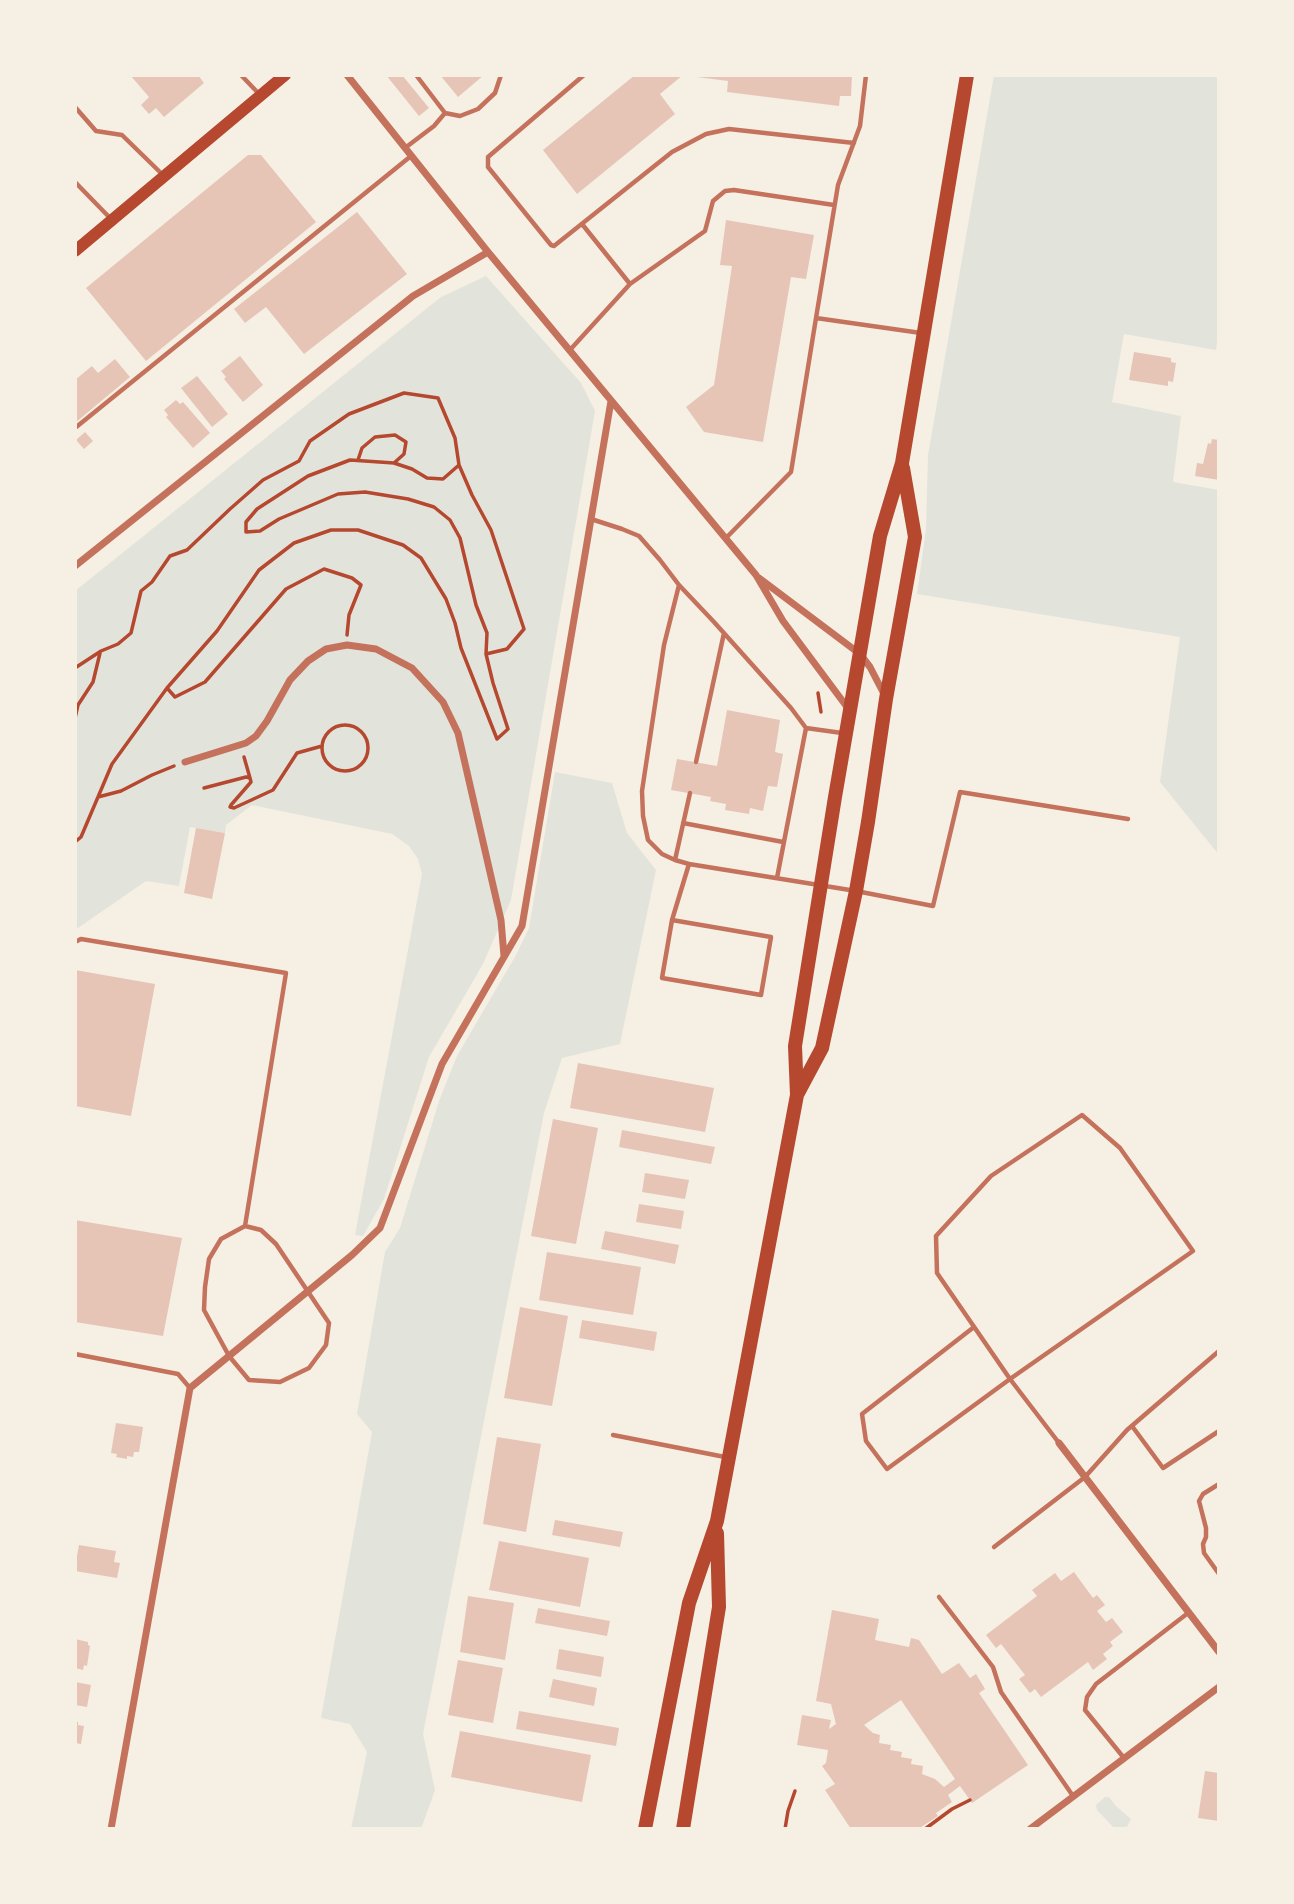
<!DOCTYPE html>
<style>
body{margin:0}
#map{position:relative;width:1294px;height:1904px;overflow:hidden;background:#f6efe4;font-family:"Golos Text",sans-serif}
canvas{display:block}
.frame{position:absolute;inset:0;border:77px solid #f6efe4;pointer-events:none}
</style>
<div id="map">
<canvas width="1294" height="1904"></canvas>
<div class="frame"></div>
</div>
<script>
const c = document.querySelector('canvas').getContext('2d');
c.lineJoin = 'round';
function fillPath(path, color) {
  c.fillStyle = color;
  c.fill(path, 'evenodd');
}
function poly(rows) {
  const path = new Path2D();
  for (const r of rows) {
    if (r.length === 3) {
      path.moveTo(r[0] + r[2], r[1]);
      path.arc(r[0], r[1], r[2], 0, 2 * Math.PI);
      continue;
    }
    path.moveTo(r[0], r[1]);
    for (let i = 2; i < r.length; i += 2) path.lineTo(r[i], r[i + 1]);
  }
  return path;
}
function stroke(path, color, width, dash) {
  c.strokeStyle = color;
  c.lineWidth = width;
  c.lineCap = dash ? 'butt' : 'round';
  c.setLineDash(dash || []);
  c.stroke(path);
}
fillPath(poly([
 [994,75,1219,75,1219,326,1216,350,1124,334,1112,402,1181,416,1173,482,1219,490,1219,855,1160,782,1180,637,917,594,926,529,928,455],
 [486,276,581,383,595,411,511,900,483,964,429,1057,384,1199,363,1236,355,1235,422,874,418,859,409,846,392,834,252,805,226,825,225,833,190,827,179,886,146,881,75,930,75,591,441,297],
 [555,772,612,783,627,833,656,870,620,1044,562,1058,544,1113,423,1734,435,1790,421,1829,351,1829,367,1752,350,1724,321,1718,372,1432,357,1414,385,1252,400,1228,439,1101,457,1056,516,955,529,928],
 [1105,1797,1109,1797,1116,1806,1131,1819,1126,1829,1115,1829,1097,1810,1096,1805]
]), '#e2e4dc');
fillPath(poly([
 [130,75,198,75,204,83,164,117,156,108,149,114,141,105,149,97],
 [386,75,402,75,429,108,419,116],
 [440,75,484,75,458,97],
 [635,75,683,75,660,94,675,114,577,194,543,150],
 [697,75,852,75,851,96,840,96,839,106,727,92,728,81,697,77],
 [248,155,261,155,316,222,146,361,86,288],
 [357,212,407,274,304,354,266,307,245,323,234,309],
 [726,220,814,235,806,279,791,277,763,442,704,432,686,407,714,385,732,266,720,265],
 [1134,352,1171,358,1171,362,1176,363,1173,382,1168,381,1168,386,1129,380],
 [240,356,263,385,243,402,224,379,226,377,221,371],
 [115,359,130,377,75,423,75,380,92,366,98,373],
 [197,376,228,414,212,427,181,388],
 [176,400,180,404,183,402,210,433,193,448,166,417,168,415,164,410],
 [85,432,93,441,84,449,76,440],
 [1212,439,1219,440,1219,480,1195,476,1197,463,1203,464,1208,443,1211,444],
 [727,710,780,720,775,752,783,754,777,787,768,786,763,811,750,808,749,814,725,810,726,804,710,801,711,797,671,790,677,759,717,766],
 [196,828,225,833,212,899,184,893],
 [75,970,155,984,131,1116,75,1106],
 [578,1063,714,1088,705,1132,570,1108],
 [553,1119,598,1128,576,1244,531,1236],
 [622,1130,715,1147,711,1164,619,1147],
 [645,1173,689,1180,685,1199,642,1192],
 [639,1204,684,1211,681,1229,636,1222],
 [75,1220,182,1238,163,1336,75,1322],
 [605,1231,679,1245,675,1264,601,1249],
 [547,1252,641,1267,633,1315,539,1300],
 [520,1307,568,1316,552,1406,504,1398],
 [582,1320,657,1332,654,1351,579,1338],
 [116,1423,143,1427,139,1452,134,1452,133,1457,127,1456,127,1459,116,1457,117,1454,111,1453],
 [497,1437,541,1444,526,1532,483,1524],
 [555,1520,623,1532,620,1547,552,1535],
 [499,1541,589,1558,580,1607,489,1590],
 [79,1545,116,1551,114,1562,120,1563,117,1578,75,1571,75,1555,77,1556],
 [1074,1572,1093,1598,1097,1595,1105,1605,1097,1611,1106,1622,1112,1618,1123,1632,1110,1642,1113,1646,1103,1654,1107,1659,1093,1670,1088,1662,1041,1697,1035,1689,1030,1693,1019,1679,1025,1675,1001,1644,996,1648,986,1635,1037,1596,1032,1590,1055,1573,1061,1581],
 [468,1596,514,1603,505,1660,460,1652],
 [538,1608,610,1621,607,1636,535,1623],
 [832,1610,879,1619,875,1640,909,1647,911,1638,919,1640,942,1674,959,1663,970,1678,976,1674,985,1689,979,1693,1028,1765,972,1803,960,1786,948,1795,952,1802,936,1813,938,1816,918,1829,851,1829,825,1790,835,1784,822,1766,826,1763,828,1750,797,1745,802,1715,831,1720,829,1729,836,1724,831,1704,816,1701],
 [901,1700,955,1779,944,1787,935,1779,922,1774,923,1766,911,1764,912,1759,901,1757,902,1752,890,1750,891,1745,879,1743,880,1735,873,1733,864,1725],
 [75,1639,88,1642,88,1645,90,1646,87,1666,84,1665,83,1670,75,1668],
 [559,1649,604,1657,601,1677,556,1669],
 [458,1660,503,1668,493,1723,448,1715],
 [553,1679,597,1688,594,1706,549,1697],
 [75,1682,91,1685,87,1707,75,1705],
 [519,1711,619,1728,616,1746,516,1729],
 [75,1721,78,1722,78,1725,84,1726,81,1744,75,1743],
 [460,1731,591,1755,582,1802,451,1777],
 [1205,1771,1219,1773,1219,1821,1198,1818]
]), '#e6c5b7');
stroke(poly([
 [358,460,362,448,375,437,395,435,406,442,404,454,394,463],
 [459,465,443,479,427,478,412,469,394,463,350,460,308,476,257,509,246,522,246,532,260,531,279,519,338,494,365,492,408,499,434,507,450,520,460,538,476,605,487,633,486,654],
 [75,668,101,651,118,644,131,633,141,591,152,582,170,556,187,550,230,509,263,480,299,461,310,441,349,414,404,393,438,398,455,438,459,465,472,495,491,530,524,629,507,649,486,654,493,683,508,729,497,739,461,648,455,623,446,599,421,558,403,545,358,530,331,530,294,543,259,570,217,631,167,688,175,697,205,682,286,589,324,569,352,578,361,585,349,615,347,635],
 [818,693,821,712],
 [75,718,78,705,93,682,100,653],
 [345,748,23],
 [244,757,250,778],
 [204,788,246,777,250,778,251,782,231,805,230,807,234,808,273,790,297,753,322,746],
 [98,797,121,791,152,775,174,766],
 [75,842,81,837,112,764,167,688],
 [785,1829,788,1811,795,1791],
 [925,1829,952,1809,970,1800]
]), '#b5482f', 3.5);
stroke(poly([
 [241,75,260,95],
 [416,75,445,113,460,116,478,109,495,93,501,75],
 [584,75,488,157,488,167,551,245,554,246,672,152,706,134,729,129,854,143],
 [75,107,96,131,122,135,164,176],
 [405,148,434,126,445,113],
 [75,182,111,219],
 [582,224,630,284,705,231,713,201,725,191,734,190,834,205],
 [816,318,838,185,860,126,866,75],
 [569,351,630,284],
 [75,428,411,156],
 [591,519,622,529,639,536,660,560,679,585,714,622,791,708,806,728,842,733],
 [726,538,791,472,816,318,921,333],
 [679,585,664,645,642,791,643,816,648,840,662,854,675,860,689,864,856,891,933,906,960,792,1128,819],
 [696,762,724,633],
 [683,823,783,842],
 [675,860,690,793],
 [777,878,806,728],
 [672,920,771,937,761,995,662,978,672,920,689,864],
 [75,942,81,939,286,973,245,1226],
 [245,1226,261,1230,276,1244,329,1323,326,1345,309,1368,280,1382,249,1380,229,1356,204,1310,205,1287,209,1259,221,1239,245,1226],
 [974,1327,862,1414,866,1441,887,1469,1010,1379,1193,1251,1120,1148,1082,1115,991,1176,936,1236,937,1273,1010,1379,1059,1443],
 [75,1354,178,1374,190,1388],
 [1132,1426,1163,1468,1219,1431],
 [613,1435,725,1457],
 [1219,1484,1203,1494,1199,1501,1206,1528,1206,1537,1203,1544,1204,1553,1219,1574],
 [994,1547,1085,1477,1127,1430,1219,1351],
 [939,1597,993,1667,1001,1692,1073,1796],
 [1124,1758,1085,1710,1087,1697,1096,1684,1188,1613]
]), '#c5725c', 4.5);
stroke(poly([
 [347,75,488,252,756,575,783,621,850,711],
 [75,566,413,296,488,252],
 [759,578,860,654,870,667,884,694],
 [185,762,246,743,256,736,267,721,290,680,308,661,326,649,347,645,376,649,412,668,443,702,458,733,501,920,504,956],
 [1059,1443,1219,1652],
 [111,1829,190,1388,352,1255,380,1228,442,1064,522,926,611,401],
 [1030,1829,1219,1687]
]), '#c5725c', 7);
stroke(poly([
 [75,251,285,75]
]), '#b5482f', 12);
stroke(poly([
 [798,1093,822,1048,856,891,868,822,886,699,915,537,903,468],
 [645,1829,689,1603,717,1521,797,1095,795,1046,835,797,880,536,902,463,967,75],
 [683,1829,719,1607,717,1533]
]), '#b5482f', 14);
</script>
